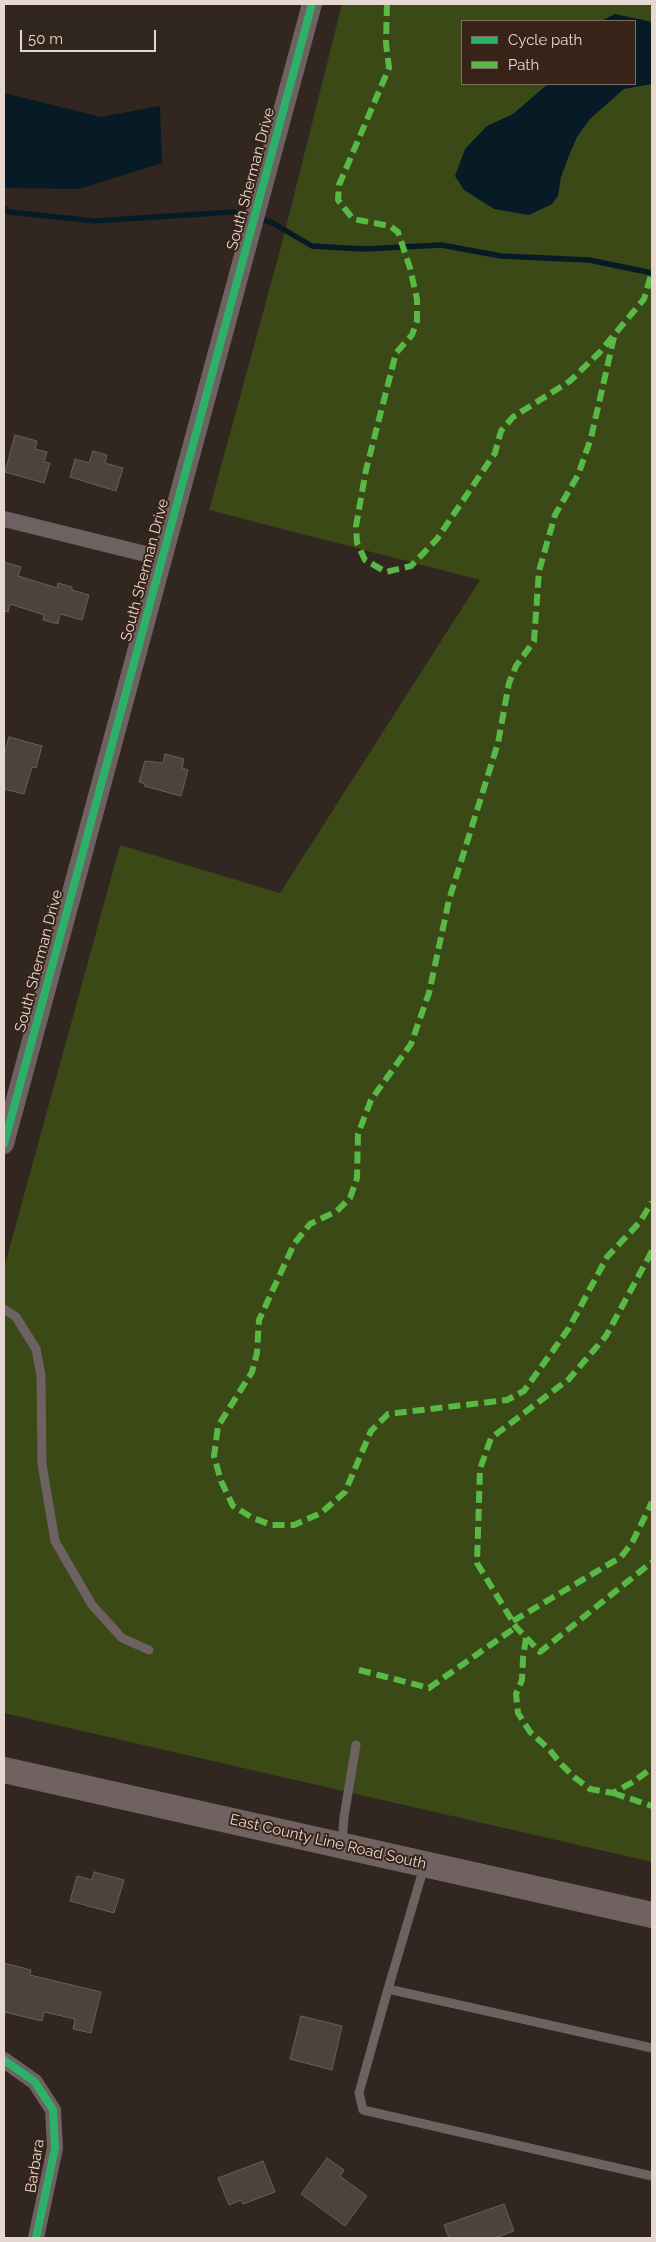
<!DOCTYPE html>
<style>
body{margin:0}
#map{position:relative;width:656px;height:2242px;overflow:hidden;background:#312620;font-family:Raleway,sans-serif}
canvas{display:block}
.frame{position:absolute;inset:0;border:5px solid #e6d8d1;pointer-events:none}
.legend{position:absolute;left:461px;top:20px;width:175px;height:65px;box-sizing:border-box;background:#382319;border:1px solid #7e6b63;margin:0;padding:6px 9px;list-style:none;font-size:15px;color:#e6d8d1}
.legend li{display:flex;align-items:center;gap:10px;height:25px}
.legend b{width:25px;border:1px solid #7e6b63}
.scale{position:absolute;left:20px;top:30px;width:136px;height:22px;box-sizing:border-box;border:2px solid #e6d8d1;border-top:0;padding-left:6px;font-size:15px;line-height:18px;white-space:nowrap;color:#e6d8d1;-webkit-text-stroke:4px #382319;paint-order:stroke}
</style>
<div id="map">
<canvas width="656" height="2242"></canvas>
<div class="frame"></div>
<ul class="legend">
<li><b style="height:6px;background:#2db169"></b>Cycle path</li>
<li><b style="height:6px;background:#58b947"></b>Path</li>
</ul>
<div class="scale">50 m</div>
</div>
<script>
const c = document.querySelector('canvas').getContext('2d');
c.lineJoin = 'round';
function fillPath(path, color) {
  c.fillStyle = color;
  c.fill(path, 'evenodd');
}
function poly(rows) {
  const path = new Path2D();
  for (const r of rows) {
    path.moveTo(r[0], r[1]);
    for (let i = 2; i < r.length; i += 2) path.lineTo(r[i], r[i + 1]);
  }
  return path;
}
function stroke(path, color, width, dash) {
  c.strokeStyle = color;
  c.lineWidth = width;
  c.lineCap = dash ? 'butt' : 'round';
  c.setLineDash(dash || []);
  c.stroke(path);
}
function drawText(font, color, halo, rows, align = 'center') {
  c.font = font + ' Raleway,sans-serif';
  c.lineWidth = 4;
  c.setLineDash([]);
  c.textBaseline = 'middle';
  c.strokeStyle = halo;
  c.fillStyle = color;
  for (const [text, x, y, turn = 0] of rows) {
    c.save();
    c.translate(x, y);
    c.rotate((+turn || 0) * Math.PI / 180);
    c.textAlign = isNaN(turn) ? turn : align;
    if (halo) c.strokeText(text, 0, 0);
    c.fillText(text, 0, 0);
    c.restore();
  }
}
fillPath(poly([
 [342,4,652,4,652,1862,4,1713,4,1268,120,845,280,893,480,580,209,510,282,243],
 [462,21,635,21,635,84,462,84]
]), '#3a4916');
fillPath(poly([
 [615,14,652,22,652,84,624,89,590,119,577,137,568,158,561,177,558,196,552,204,529,215,494,209,464,190,455,176,465,149,487,126,513,114,548,84,635,84,635,21,601,21],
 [4,93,101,117,160,106,162,163,79,189,4,188]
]), '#061b26');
stroke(poly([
 [4,208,9,212,94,221,232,212,271,222,312,246,364,249,441,245,501,256,589,260,652,273]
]), '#061b26', 5.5);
const building = poly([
 [15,435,37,441,35,449,47,452,44,462,50,463,44,483,5,472,15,435],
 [93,451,107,455,105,463,123,468,116,491,70,477,75,459,89,463,93,451],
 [4,562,21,567,18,576,57,588,58,583,72,587,72,590,89,595,82,620,60,614,58,624,43,620,44,615,10,604,8,612,4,611,4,562],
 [9,737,42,746,36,768,32,767,24,794,4,789,4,755,9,737],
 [165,754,184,759,182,768,188,770,181,796,144,786,145,784,139,782,145,761,163,763,165,754],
 [94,1872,124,1880,114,1913,70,1901,77,1876,92,1880,94,1872],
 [4,1963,31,1970,30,1975,101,1992,91,2033,73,2029,75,2019,44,2012,42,2021,4,2012,4,1963],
 [301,2016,342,2026,332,2070,290,2059,301,2016],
 [327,2158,344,2170,340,2176,367,2196,345,2226,301,2194,327,2158],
 [263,2161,275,2192,243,2204,241,2200,229,2205,218,2178,263,2161],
 [504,2204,514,2231,495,2238,449,2238,444,2225,504,2204]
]);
fillPath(building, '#4c433e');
stroke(building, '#695f5a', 1);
stroke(poly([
 [4,1309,16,1317,36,1349,41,1375,42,1464,55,1541,92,1605,122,1638,149,1650],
 [342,1843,344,1817,356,1745],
 [424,1867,388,1989,652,2048],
 [388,1989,359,2093,363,2110,652,2176]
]), '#6d6261', 9);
stroke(poly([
 [4,519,162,558],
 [4,2060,35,2082,53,2110,55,2148,36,2238]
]), '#6d6261', 16);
stroke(poly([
 [4,1144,312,4]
]), '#6d6261', 20);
stroke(poly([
 [4,1770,652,1915]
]), '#6f6261', 26);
stroke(poly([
 [387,4,386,43,389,68,339,185,338,200,353,219,390,226,398,232,410,268,417,299,417,321,412,335,396,353,366,470,356,526,357,543,365,560,386,572,411,566,437,539,495,453,501,431,513,417,570,381,599,353,644,299,652,272],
 [614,337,591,438,578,475,555,515,539,571,534,641,516,666,509,683,498,743,449,900,429,993,411,1044,371,1100,358,1134,357,1178,350,1198,337,1211,310,1224,294,1244,259,1320,257,1353,252,1372,218,1426,214,1456,221,1481,233,1506,251,1517,271,1525,294,1525,321,1513,345,1492,371,1431,388,1414,507,1400,524,1391,569,1328,607,1257,640,1222,652,1202],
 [652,1251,606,1336,569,1379,491,1438,480,1469,477,1563,516,1627,540,1652,652,1562],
 [513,1621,621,1557,632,1543,652,1502],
 [526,1638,523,1658,522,1680,516,1694,518,1713,530,1732,549,1749,561,1764,574,1777,590,1789,613,1793,633,1782,652,1768],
 [359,1670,429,1688,516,1627],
 [613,1793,652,1806]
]), '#58b947', 6, [12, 6]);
stroke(poly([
 [4,1144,312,4],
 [4,2060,35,2082,53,2110,55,2148,36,2238]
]), '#2db169', 8);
drawText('15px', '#e6d8d1', '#382319', [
 ["South Sherman Drive",251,179,-75],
 ["South Sherman Drive",145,570,-75],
 ["South Sherman Drive",39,961,-75],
 ["East County Line Road South",328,1842,13],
 ["Barbara",35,2166,-81]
]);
</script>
